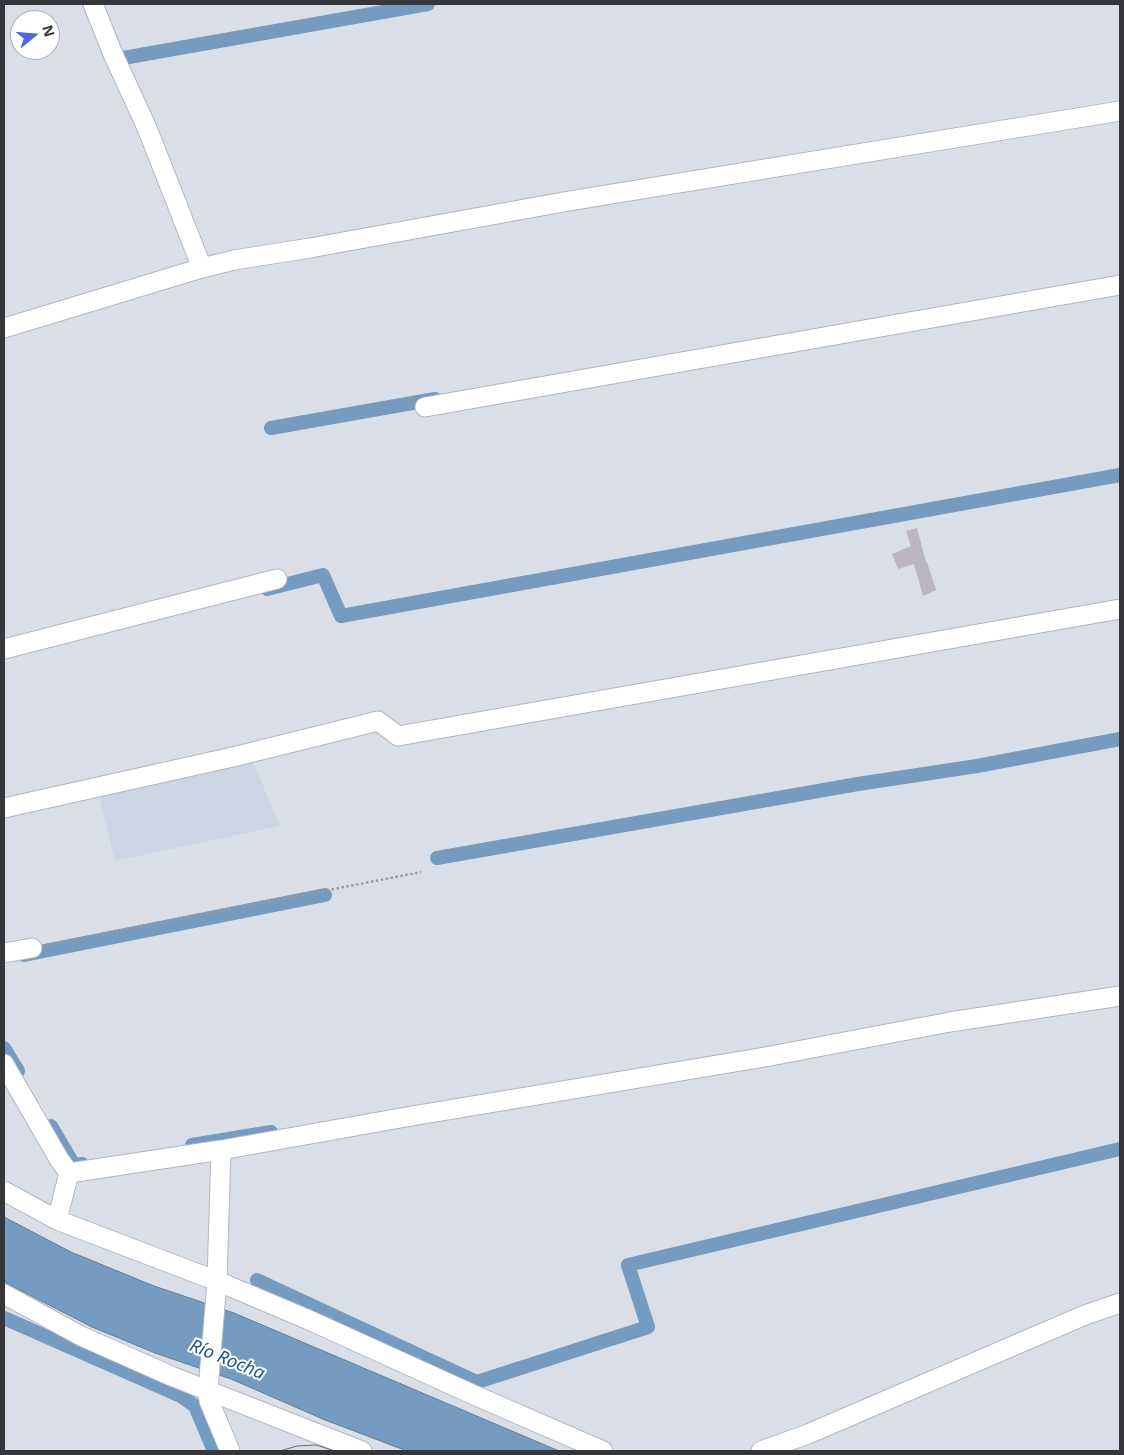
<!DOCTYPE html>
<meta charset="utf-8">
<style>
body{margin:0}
#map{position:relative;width:1124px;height:1455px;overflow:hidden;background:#dadfe7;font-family:"Noto Sans",sans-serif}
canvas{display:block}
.frame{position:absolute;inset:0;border:5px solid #343639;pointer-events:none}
.north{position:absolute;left:10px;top:10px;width:50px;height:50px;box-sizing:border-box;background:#fff;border:1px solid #aeafb0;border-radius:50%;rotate:73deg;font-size:14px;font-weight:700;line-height:20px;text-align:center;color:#343639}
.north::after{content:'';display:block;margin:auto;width:18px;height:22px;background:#5169df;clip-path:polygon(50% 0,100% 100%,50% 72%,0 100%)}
</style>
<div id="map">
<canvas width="1124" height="1455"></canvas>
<div class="frame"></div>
<div class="north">N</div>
</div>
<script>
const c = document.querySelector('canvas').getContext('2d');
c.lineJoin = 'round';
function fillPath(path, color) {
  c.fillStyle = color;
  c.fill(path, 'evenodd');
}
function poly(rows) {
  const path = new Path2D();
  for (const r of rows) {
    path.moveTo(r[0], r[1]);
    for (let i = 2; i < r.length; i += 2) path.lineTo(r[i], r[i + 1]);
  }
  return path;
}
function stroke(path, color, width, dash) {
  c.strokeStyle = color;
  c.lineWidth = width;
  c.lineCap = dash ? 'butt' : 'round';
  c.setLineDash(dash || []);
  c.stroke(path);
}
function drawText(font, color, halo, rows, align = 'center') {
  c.font = font + ' "Noto Sans",sans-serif';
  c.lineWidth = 4;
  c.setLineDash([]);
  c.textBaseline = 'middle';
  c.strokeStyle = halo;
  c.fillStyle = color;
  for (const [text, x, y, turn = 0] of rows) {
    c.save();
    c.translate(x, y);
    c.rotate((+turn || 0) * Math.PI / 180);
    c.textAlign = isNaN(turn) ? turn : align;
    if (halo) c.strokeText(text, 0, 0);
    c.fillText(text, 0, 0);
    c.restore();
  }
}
fillPath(poly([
 [251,757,280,826,115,861,98,792]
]), '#ced6e5');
const water = poly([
 [4,1217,71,1252,154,1286,234,1313,559,1451,407,1451,325,1420,231,1379,155,1353,92,1327,4,1282,4,1217]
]);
fillPath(water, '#759bc1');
stroke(water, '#627d98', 1);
stroke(poly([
 [123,58,428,4],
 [271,428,435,399],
 [267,589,323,575,341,616,1120,475],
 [437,858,858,784,977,766,1120,739],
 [24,955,325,895],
 [4,1048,18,1071],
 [51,1126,74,1165,82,1164],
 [192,1145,271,1132],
 [257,1280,477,1382,648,1327,628,1265,1120,1149],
 [4,1318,181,1396,195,1406,214,1451]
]), '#759bc1', 14);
fillPath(poly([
 [917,528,926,562,927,562,936,590,923,596,914,564,898,569,892,554,911,546,906,531]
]), '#bcb6be');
const minor = poly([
 [93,4,113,54,147,128,202,268],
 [4,328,202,268,234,260,310,248,569,201,1120,111],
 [425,407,1120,285],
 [4,649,277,579],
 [4,808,237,756,378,721,398,736,1120,609],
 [4,953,32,948],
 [4,1064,59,1159,69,1173],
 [221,1150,217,1281,208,1390,209,1401,230,1451],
 [69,1173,221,1150,406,1117,765,1057,950,1022,1120,996],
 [4,1191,57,1220,217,1281,309,1320,474,1395,603,1451],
 [57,1220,69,1173],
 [4,1294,81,1336,171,1376,362,1451],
 [761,1451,808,1434,1085,1315,1120,1303]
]);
stroke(minor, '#b2b7bf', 21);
stroke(poly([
 [47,945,421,872]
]), '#989ba1', 2.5, [2.5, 2.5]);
stroke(minor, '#fff', 19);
stroke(poly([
 [280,1451,297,1446,316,1445,335,1451]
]), '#686b6f', 1);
drawText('italic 18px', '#1c5687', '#fff', [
 ["Río Rocha",227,1360,22]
]);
</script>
